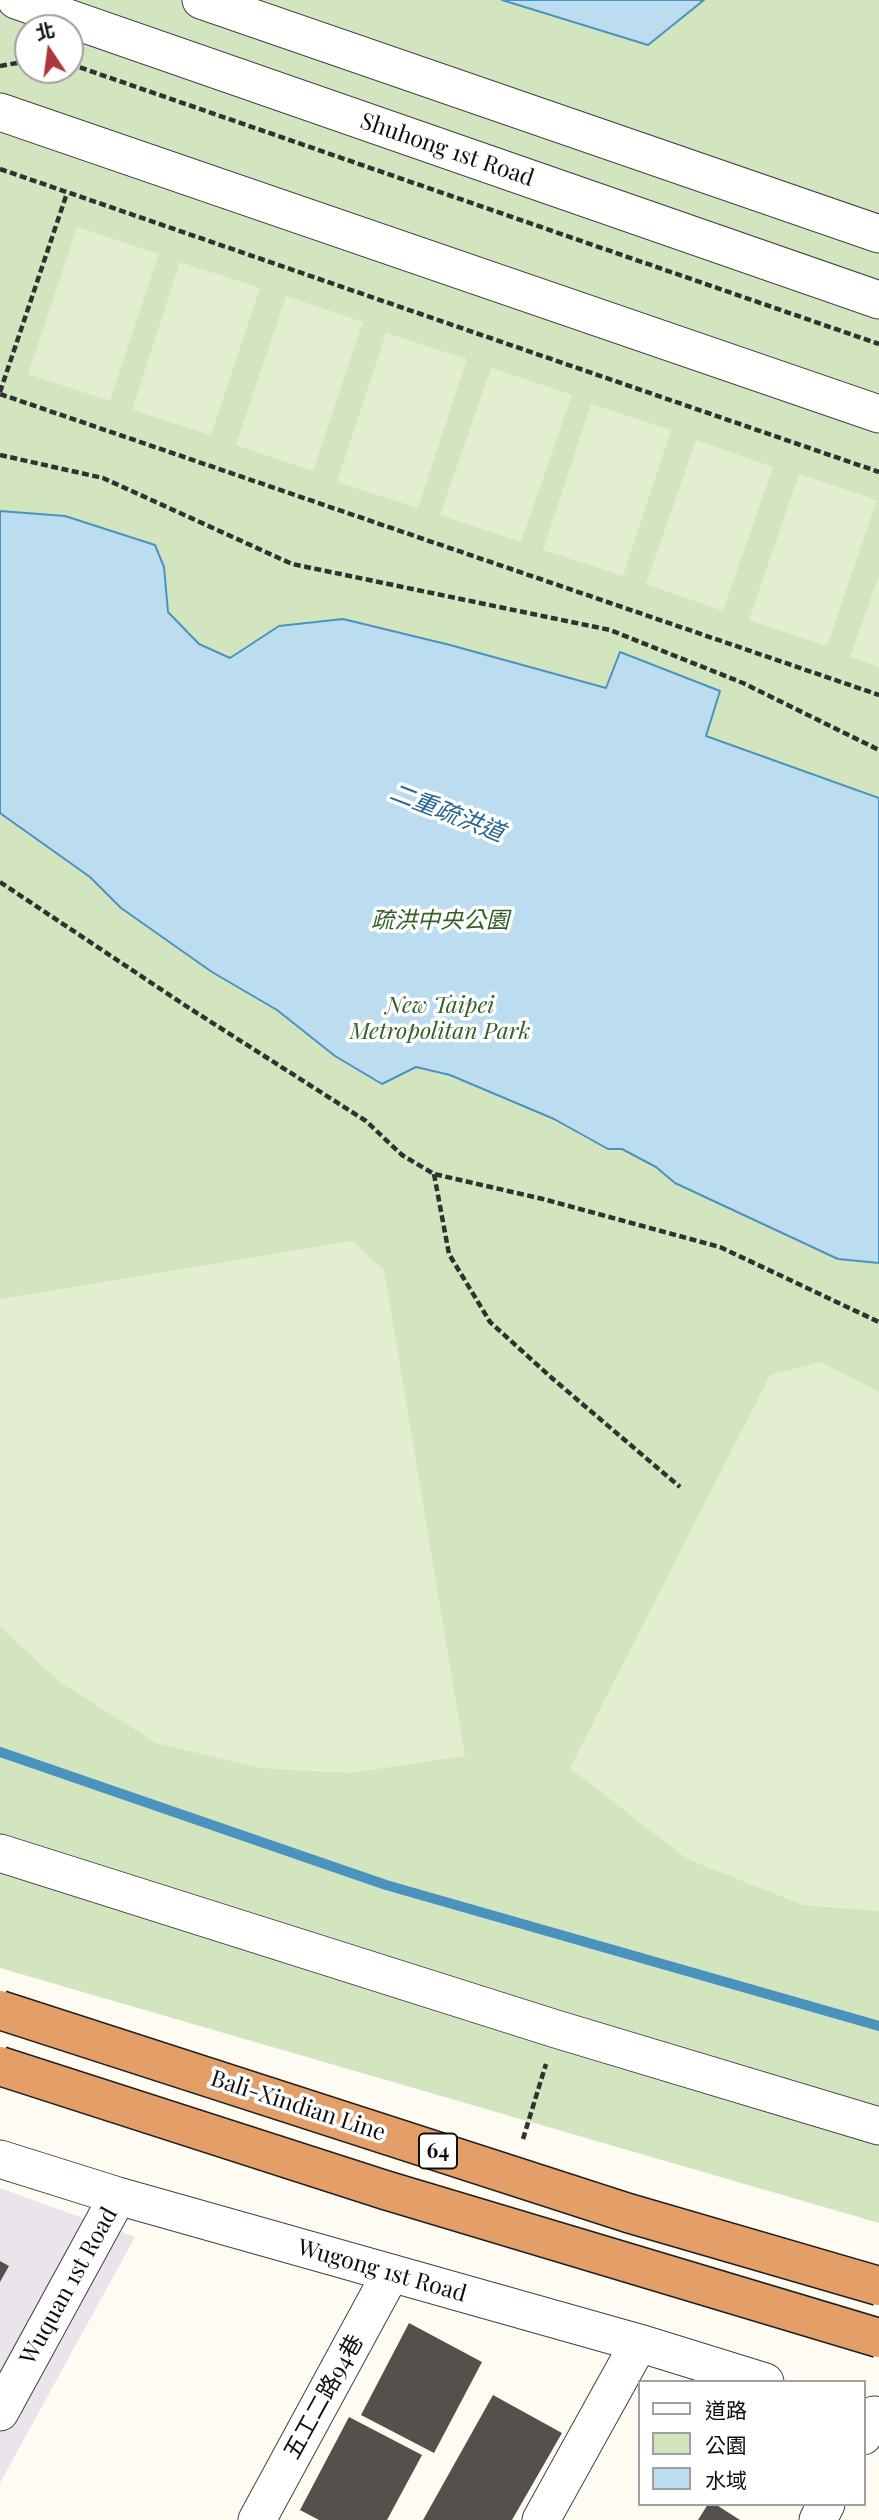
<!DOCTYPE html>
<meta charset="utf-8">
<style>
body{margin:0}
#map{position:relative;width:879px;height:2520px;overflow:hidden;background:#fdfbf2;font-family:"Playfair Display","Noto Sans TC",serif}
canvas{display:block}
.legend{position:absolute;left:638px;top:2380px;width:228px;height:126px;box-sizing:border-box;background:#fff;border:2px solid #9f9f9f;margin:0;padding:9px 12px;list-style:none;font-size:21px;color:#0f0f0f}
.legend li{display:flex;align-items:center;gap:14px;height:35px}
.legend b{width:35px;border:2px solid #9f9f9f}
.north{position:absolute;left:14px;top:14px;width:70px;height:70px;box-sizing:border-box;background:#fff;border:2px solid #9f9f9f;border-radius:50%;rotate:347deg;font-size:19px;font-weight:700;line-height:28px;text-align:center;color:#0f0f0f}
.north::after{content:'';display:block;margin:auto;width:24px;height:32px;background:#b0363e;clip-path:polygon(50% 0,100% 100%,50% 72%,0 100%)}
</style>
<div id="map">
<canvas width="879" height="2520"></canvas>
<ul class="legend">
<li><b style="height:9px;background:#fff"></b>道路</li>
<li><b style="height:19px;background:#d3e5bf"></b>公園</li>
<li><b style="height:19px;background:#bcddf0"></b>水域</li>
</ul>
<div class="north">北</div>
</div>
<script>
const c = document.querySelector('canvas').getContext('2d');
c.lineJoin = 'round';
function fillPath(path, color) {
  c.fillStyle = color;
  c.fill(path, 'evenodd');
}
function poly(rows) {
  const path = new Path2D();
  for (const r of rows) {
    path.moveTo(r[0], r[1]);
    for (let i = 2; i < r.length; i += 2) path.lineTo(r[i], r[i + 1]);
  }
  return path;
}
function stroke(path, color, width, dash) {
  c.strokeStyle = color;
  c.lineWidth = width;
  c.lineCap = dash ? 'butt' : 'round';
  c.setLineDash(dash || []);
  c.stroke(path);
}
function drawText(font, color, halo, rows, align = 'center') {
  c.font = font + ' "Playfair Display","Noto Sans TC",serif';
  c.lineWidth = 7;
  c.setLineDash([]);
  c.textBaseline = 'middle';
  c.strokeStyle = halo;
  c.fillStyle = color;
  for (const [text, x, y, turn = 0] of rows) {
    c.save();
    c.translate(x, y);
    c.rotate((+turn || 0) * Math.PI / 180);
    c.textAlign = isNaN(turn) ? turn : align;
    if (halo) c.strokeText(text, 0, 0);
    c.fillText(text, 0, 0);
    c.restore();
  }
}
fillPath(poly([
 [0,2188,135,2237,0,2483]
]), '#ebe4ec');
fillPath(poly([
 [0,0,879,0,879,2223,0,1968],
 [28,28,70,28,70,70,28,70]
]), '#d3e5bf');
fillPath(poly([
 [77,227,159,254,110,401,28,374],
 [180,262,260,288,211,435,132,410],
 [286,296,363,322,313,471,236,445],
 [386,333,467,359,418,508,337,482],
 [491,368,572,395,521,542,440,515],
 [591,404,671,430,623,576,543,550],
 [696,440,773,467,723,611,646,584],
 [799,474,877,500,827,646,749,620],
 [879,575,879,667,850,657],
 [352,1241,384,1270,465,1756,350,1773,260,1768,156,1743,60,1682,0,1627,0,1299],
 [821,1362,879,1392,879,1911,803,1905,687,1859,570,1768,770,1375]
]), '#e3edcf');
const water = poly([
 [502,0,704,0,648,45,502,0],
 [0,511,65,516,155,545,164,567,168,612,199,644,230,658,279,626,343,619,450,645,606,688,620,652,720,691,706,736,879,798,879,1263,838,1259,675,1183,656,1167,622,1149,608,1149,554,1119,450,1075,416,1067,382,1084,335,1056,277,1010,212,972,121,908,90,877,0,813,0,511]
]);
fillPath(water, '#bcddf0');
stroke(water, '#4b93bf', 2);
stroke(poly([
 [0,1752,386,1885,879,2026]
]), '#4b93bf', 10);
fillPath(poly([
 [0,2261,9,2266,0,2282],
 [409,2323,482,2362,434,2453,361,2415],
 [493,2395,562,2433,512,2520,423,2520],
 [349,2417,422,2455,387,2520,319,2520,300,2510],
 [708,2504,715,2504,740,2520,698,2520]
]), '#56504c');
const minor = poly([
 [16,0,879,300],
 [201,0,879,234],
 [0,112,879,414],
 [0,1853,556,2029,879,2126],
 [0,2159,118,2196,639,2343,765,2382],
 [0,2412,118,2196],
 [863,2436,874,2415],
 [257,2520,391,2273],
 [541,2520,639,2343],
 [818,2520,826,2504]
]);
stroke(minor, '#424242', 39);
stroke(poly([
 [70,64,879,344],
 [0,66,28,61],
 [0,169,879,472],
 [0,392,67,193],
 [0,394,879,695],
 [0,455,103,478,292,564,610,630,743,683,879,750],
 [0,882,186,1006,366,1121,402,1155,434,1174,543,1199,720,1247,879,1322],
 [434,1174,449,1254,490,1322,553,1379,680,1487],
 [523,2139,546,2064]
]), '#313131', 4.5, [7, 3.5]);
stroke(minor, '#fff', 37);
const highwayBridge = poly([
 [0,2010,628,2213,879,2286],
 [0,2066,385,2190,879,2338]
]);
stroke(highwayBridge, '#202020', 41, []);
stroke(highwayBridge, '#e49f69', 38);
for (const [x, y, w] of [
 [438,2151,38]
]) {
  const box = new Path2D();
  box.roundRect(x - w / 2, y - 17.5, w, 35, 5);
  c.fillStyle = '#fff';
  c.fill(box);
  stroke(box, '#0f0f0f', 2);
}
drawText('bold 21px', '#0f0f0f', null, [
 ["64",438,2151]
]);
drawText('23px', '#0f0f0f', '#fff', [
 ["Shuhong 1st Road",447,150,19],
 ["Bali-Xindian Line",298,2106,18],
 ["Wugong 1st Road",382,2271,16],
 ["Wuquan 1st Road",69,2286,-61],
 ["五工二路94巷",324,2397,-61]
]);
drawText('italic 23px', '#336026', '#fff', [
 ["疏洪中央公園",440,921],
 ["New Taipei",440,1006],
 ["Metropolitan Park",440,1032]
]);
drawText('italic 24px', '#256593', '#fff', [
 ["二重疏洪道",447,813,21]
]);
</script>
